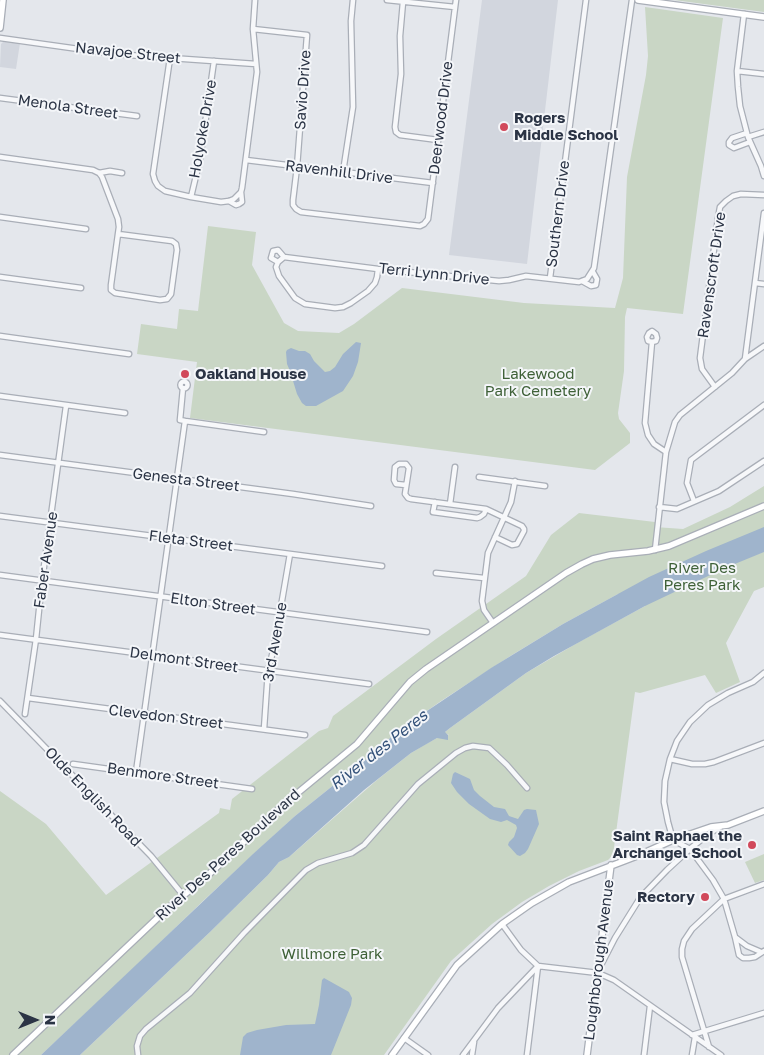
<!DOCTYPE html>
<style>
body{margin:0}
#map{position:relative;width:764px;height:1055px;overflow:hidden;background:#e4e7ec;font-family:"Golos Text",sans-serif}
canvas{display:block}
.north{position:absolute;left:10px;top:995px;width:50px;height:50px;-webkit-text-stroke:4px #f4f6f9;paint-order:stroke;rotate:90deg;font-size:14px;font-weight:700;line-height:20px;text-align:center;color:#2b3445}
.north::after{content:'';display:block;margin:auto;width:18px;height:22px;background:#2b3445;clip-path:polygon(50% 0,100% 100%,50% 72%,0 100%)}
</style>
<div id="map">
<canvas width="764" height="1055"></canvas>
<div class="north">N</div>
</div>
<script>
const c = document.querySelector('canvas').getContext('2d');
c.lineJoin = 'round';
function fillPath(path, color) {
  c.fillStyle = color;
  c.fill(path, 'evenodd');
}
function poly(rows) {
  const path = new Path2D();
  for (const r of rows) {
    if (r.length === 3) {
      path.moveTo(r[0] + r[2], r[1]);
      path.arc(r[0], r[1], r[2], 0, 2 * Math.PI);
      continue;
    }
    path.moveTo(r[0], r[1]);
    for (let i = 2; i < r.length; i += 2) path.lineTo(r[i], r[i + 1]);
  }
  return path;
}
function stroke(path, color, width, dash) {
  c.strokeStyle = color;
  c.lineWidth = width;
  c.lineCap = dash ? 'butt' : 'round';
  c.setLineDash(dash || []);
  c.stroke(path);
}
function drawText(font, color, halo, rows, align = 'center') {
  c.font = font + ' "Golos Text",sans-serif';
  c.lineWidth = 4;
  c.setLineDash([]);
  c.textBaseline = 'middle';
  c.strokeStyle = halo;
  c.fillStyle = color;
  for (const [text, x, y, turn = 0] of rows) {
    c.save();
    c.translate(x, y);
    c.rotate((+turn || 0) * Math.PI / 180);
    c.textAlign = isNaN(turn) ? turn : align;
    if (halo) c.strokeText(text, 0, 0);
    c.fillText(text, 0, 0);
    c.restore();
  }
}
fillPath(poly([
 [482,0,558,0,527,264,449,255],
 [5,40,20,43,16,69,0,67,1,44]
]), '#d2d6de');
fillPath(poly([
 [674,0,764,0,764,12],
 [645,7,723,18,683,314,627,308,625,317,624,371,618,413,619,419,630,433,630,443,595,470,190,418,197,362,137,354,141,324,177,329,179,309,198,311,208,226,256,232,252,265,284,323,298,331,339,333,354,324,402,288,524,303,615,308,623,278,627,177,646,75,648,56],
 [764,486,764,587,754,591,726,643,740,682,716,693,705,675,640,693,635,692,613,855,608,860,579,871,549,886,522,902,492,924,451,961,384,1055,80,1055,210,932,268,875,279,862,289,857,377,780,411,753,426,744,437,738,449,735,445,733,445,732,450,728,526,673,579,642,645,606,618,594,563,624,512,655,441,701,394,734,380,748,295,816,204,900,116,985,41,1055,0,1055,0,791,46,824,106,895,219,813,220,808,230,810,232,799,319,731,328,728,333,716,436,639,526,576,551,535,579,513,655,522,655,527,683,529,730,507],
 [764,854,764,880,755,883,745,862]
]), '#c9d6c5');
fillPath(poly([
 [356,342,361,343,358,362,353,376,343,391,316,406,306,406,302,403,297,394,290,371,287,364,286,352,287,350,291,348,299,351,305,351,310,354,314,361,325,372,330,371,335,367,343,354],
 [764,527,764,552,725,568,645,606,554,656,526,673,450,728,445,732,448,735,448,740,437,738,411,753,364,790,289,857,279,862,268,875,210,932,80,1055,41,1055,253,854,295,816,380,748,394,734,415,719,491,668,563,624,649,577,706,551],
 [455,772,470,779,474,790,480,796,494,807,505,809,509,816,518,819,524,810,527,809,536,810,539,824,528,849,525,853,520,856,517,855,508,845,509,842,514,837,517,828,516,825,507,820,501,822,490,819,469,804,457,792,451,783,453,774],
 [324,978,349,992,352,998,351,1005,331,1055,240,1055,243,1037,247,1033,257,1030,286,1025,315,1024,319,1005,322,980]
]), '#9fb4cc');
const street = poly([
 [387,0,455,7],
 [403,2,400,36,401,74,395,127,396,132,400,135,438,140],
 [744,14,737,71,738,87,740,106,748,137,761,166,764,176],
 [253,29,307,35,297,167,293,200,293,205,296,209,301,212,420,226,424,224,428,219,456,0],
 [0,38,114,54,256,64],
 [170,58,153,174,155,181,158,186,165,191,191,197,221,202,229,201,234,199,241,192,242,188,257,72,253,29,255,0],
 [737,71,764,74],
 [0,98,137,116],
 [747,133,732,138,729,142,729,145,734,148,750,142],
 [748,137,764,132],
 [0,157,93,170,99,173,110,171,122,173],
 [246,160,433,183],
 [343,172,353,107,351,21,353,0],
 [99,173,102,177,118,219,119,227,118,234,111,285,111,290,115,293,160,300,167,299,171,294,177,250,176,244,172,241,118,234],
 [191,197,200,159,214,61],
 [229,201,236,205,239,204,242,202,241,192],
 [0,217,86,229],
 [278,262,284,257,378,269,499,281,509,280,526,276,579,282,587,279,594,268,632,0],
 [278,262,276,267,279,276,295,298,305,304,335,308,343,307,351,303,368,291,375,283,377,277,378,269],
 [278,262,271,258,273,251,278,250,284,257],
 [0,277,81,288],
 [550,278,586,0],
 [582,281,591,286,596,285,597,279,593,272],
 [755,283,764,284],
 [0,336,129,354],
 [652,342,648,341,647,337,649,333,652,331,656,334,657,338,656,341,652,342,645,423,648,435,654,444,666,452],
 [745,359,764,213],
 [184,385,3.5],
 [715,387,702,369,700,358,718,218,720,207,726,201,733,196,741,194,764,195],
 [183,388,180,420,185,421],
 [0,396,125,413],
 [185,421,264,432],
 [0,455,293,494,371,506],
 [479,477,545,486],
 [406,485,396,484,394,480,395,467,399,464,406,464,409,468,405,494,408,498,411,499,486,509,522,526,524,529,524,531,517,544,512,545,495,537],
 [694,501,687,483,691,460,764,405],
 [435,502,433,512,477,518,480,517,484,514,486,509],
 [450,504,455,467],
 [659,507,677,509,719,491,764,461],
 [0,516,382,566],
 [655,550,666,452,675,422,680,415,732,373,745,359,764,346],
 [436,573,484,578],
 [0,575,427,632],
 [493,623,484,610,482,601,488,553,511,502,515,481],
 [0,635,369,684],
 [764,673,753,682,728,693,708,705,690,722,677,741,670,759,665,781,664,802,668,822,673,840,690,849,713,880,724,899,735,937,739,955,743,958,749,958,755,957,764,951],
 [28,698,305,735],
 [0,701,151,856,183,895],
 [25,714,36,639,42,581,66,406],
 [264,729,268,671,274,647,290,554],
 [670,759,692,764,705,764,714,762,764,743],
 [73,764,252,789],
 [136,772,185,421],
 [502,924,521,950,538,966,527,1055],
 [735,937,747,946,761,952],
 [599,969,615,938,640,898,667,870,692,847,710,833,720,827],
 [692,1035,764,1013],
 [404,1038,428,1055],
 [709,1047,682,957,682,949,684,941,692,929,724,899,764,884],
 [138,1055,137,1046,140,1036,146,1029,190,993,244,933,301,875,306,870,318,863,352,853,364,845,418,784,456,753,465,748,473,746,489,748,507,765,527,788],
 [463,1055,498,1008,538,966,598,973,614,980,721,1055],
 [472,1055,474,1042],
 [644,1055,650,1006],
 [692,1055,695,1037]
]);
const secondary = poly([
 [638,0,764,17],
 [0,28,3,0],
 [13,1055,167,909,207,876,283,805,357,744,410,682,426,669,566,573,582,564,593,559,610,555,648,551,669,546,764,506],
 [392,1055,457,965,502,924,532,903,569,882,637,856,673,840,711,827,728,825,764,811],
 [587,1055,611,865]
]);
stroke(street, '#a9aeb7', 7);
stroke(secondary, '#a9aeb7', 8);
stroke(street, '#f7f8fa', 4.5);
stroke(secondary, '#fff', 5.5);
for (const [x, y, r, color] of [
 [504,127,5,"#d1495b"],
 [185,374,5,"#d1495b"],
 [752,845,5,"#d1495b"],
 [705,897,5,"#d1495b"]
]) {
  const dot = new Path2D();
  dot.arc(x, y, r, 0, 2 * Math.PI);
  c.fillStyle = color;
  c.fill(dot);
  stroke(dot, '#f4f6f9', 2);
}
drawText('15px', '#2b3445', '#f4f6f9', [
 ["Navajoe Street",128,53,6],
 ["Savio Drive",303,90,-86],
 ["Menola Street",68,107,8],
 ["Deerwood Drive",441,118,-83],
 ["Holyoke Drive",203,129,-80],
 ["Ravenhill Drive",339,172,7],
 ["Southern Drive",558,214,-83],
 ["Terri Lynn Drive",434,274,6],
 ["Ravenscroft Drive",712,275,-82],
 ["Genesta Street",186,480,7],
 ["Fleta Street",191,541,7],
 ["Faber Avenue",46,560,-82],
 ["Elton Street",213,604,8],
 ["3rd Avenue",275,642,-80],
 ["Delmont Street",184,660,8],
 ["Clevedon Street",166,717,7],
 ["Benmore Street",163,776,8],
 ["Olde English Road",93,797,46],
 ["River Des Peres Boulevard",228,855,-42],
 ["Loughborough Avenue",599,960,-83]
]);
drawText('bold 15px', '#2b3445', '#f4f6f9', [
 ["Rogers",514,118],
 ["Middle School",514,135],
 ["Oakland House",195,374],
 ["Saint Raphael the",742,836,"right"],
 ["Archangel School",742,853,"right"],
 ["Rectory",695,897,"right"]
], 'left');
drawText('15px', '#3f6138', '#f4f6f9', [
 ["Lakewood",538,374],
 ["Park Cemetery",538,391],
 ["River Des",702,568],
 ["Peres Park",702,585],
 ["Willmore Park",332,954]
]);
drawText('italic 16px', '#34527a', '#f4f6f9', [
 ["River des Peres",379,750,-38]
]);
</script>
